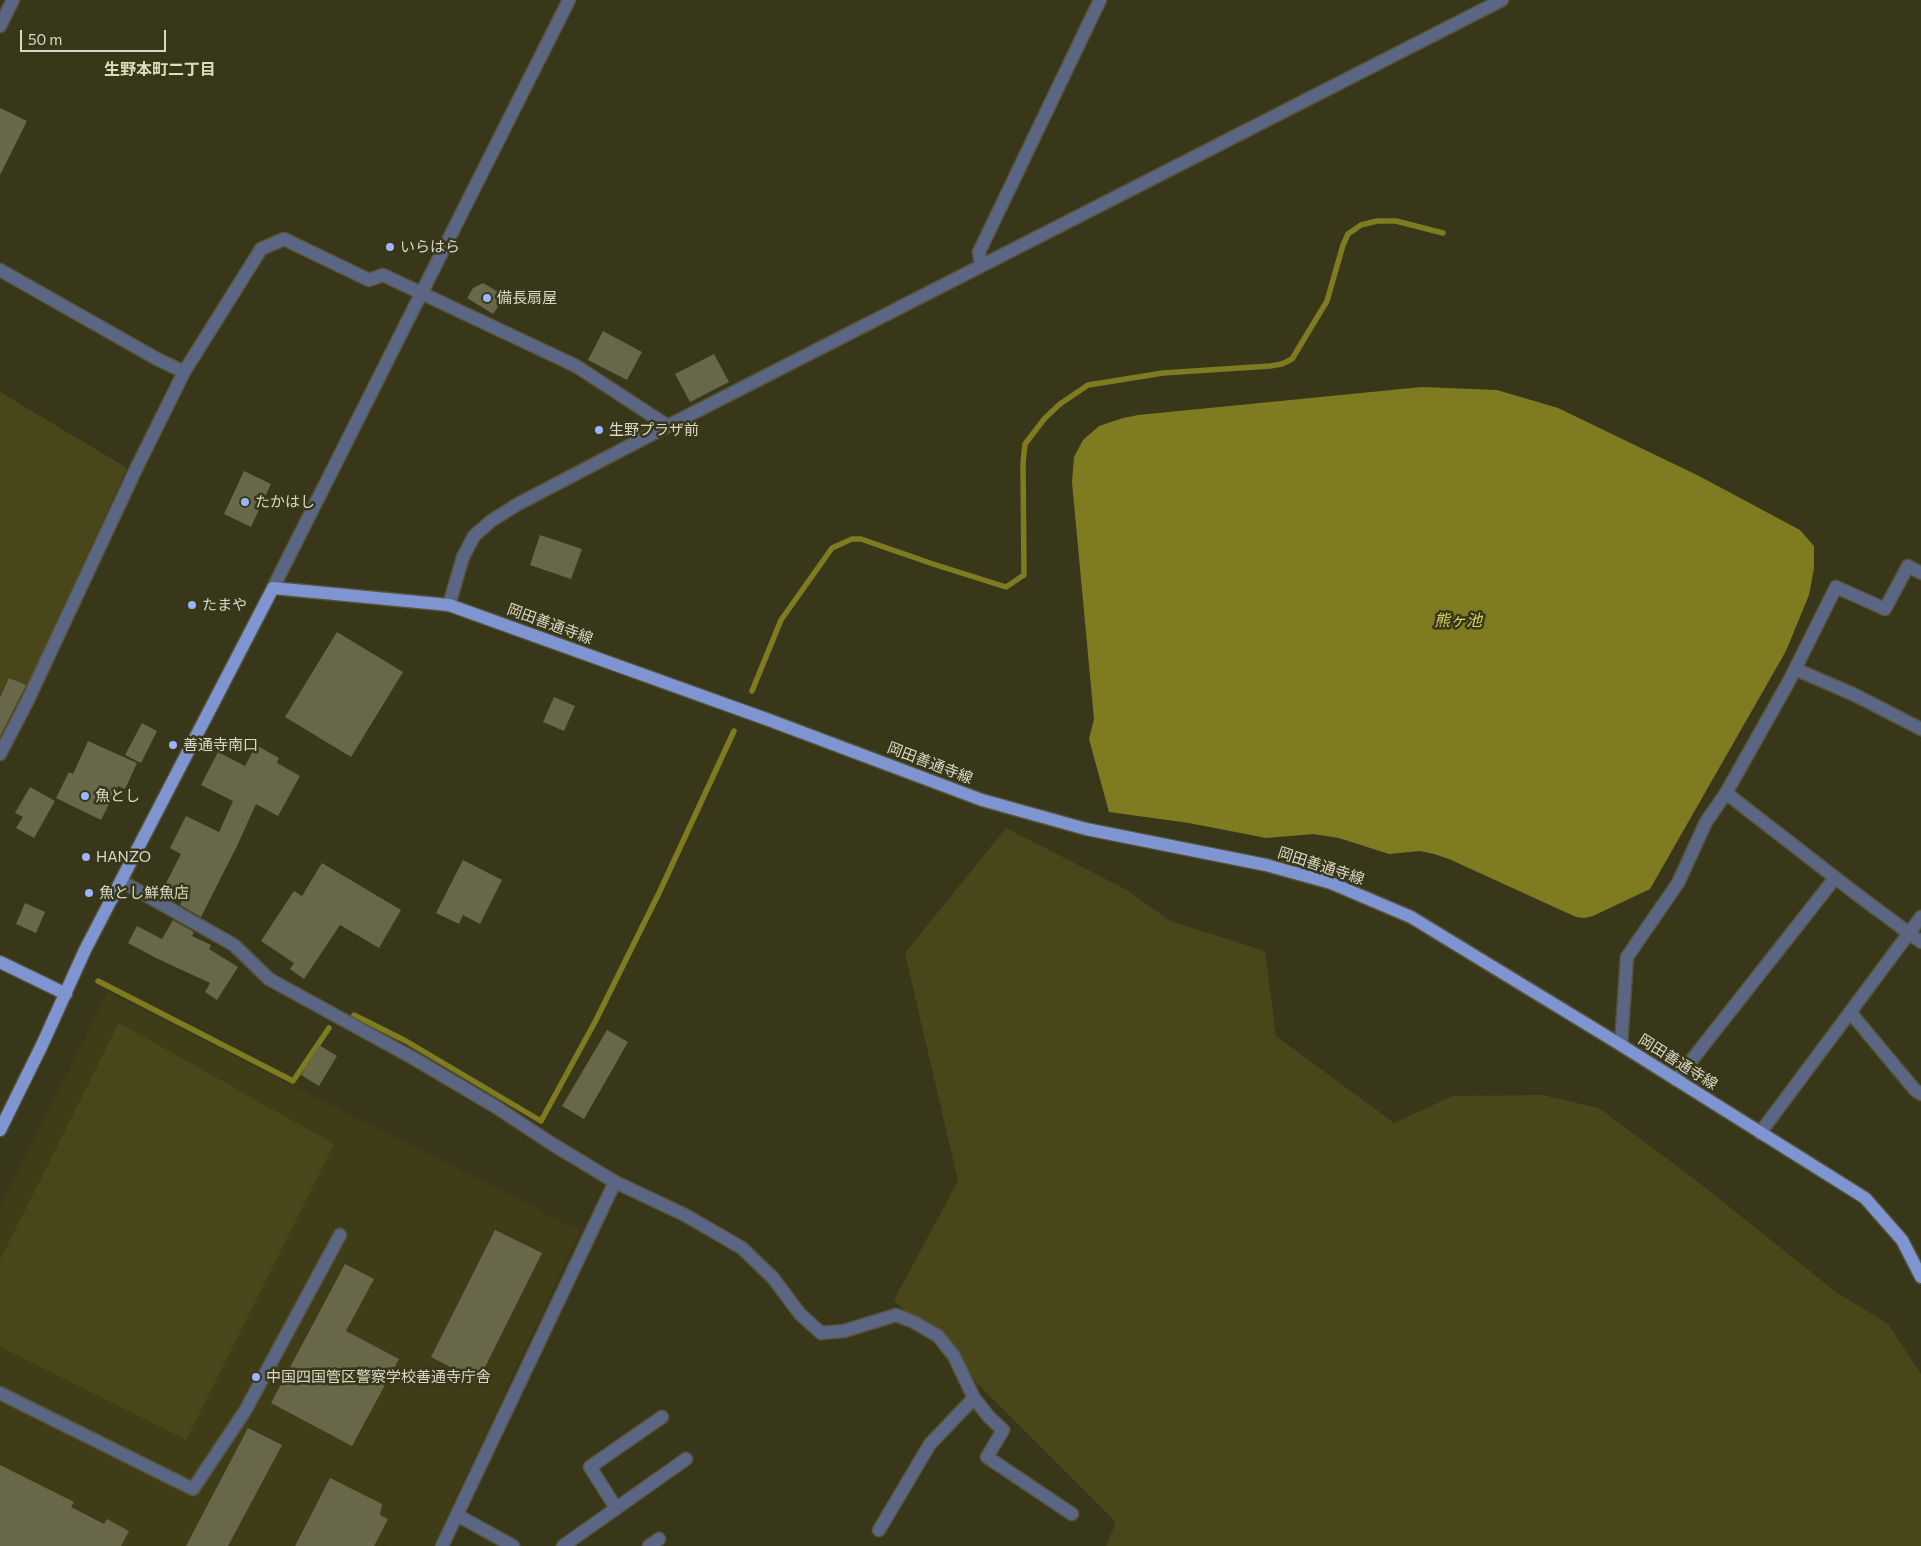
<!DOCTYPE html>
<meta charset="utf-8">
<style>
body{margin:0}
#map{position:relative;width:1921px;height:1546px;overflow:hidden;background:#38371a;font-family:Commissioner,sans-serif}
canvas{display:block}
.scale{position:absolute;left:20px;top:30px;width:146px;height:22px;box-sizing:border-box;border:2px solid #d9d9c8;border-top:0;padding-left:6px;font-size:15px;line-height:18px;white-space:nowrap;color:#d9d9c8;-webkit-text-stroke:4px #38371a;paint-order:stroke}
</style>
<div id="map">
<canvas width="1921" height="1546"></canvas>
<div class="scale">50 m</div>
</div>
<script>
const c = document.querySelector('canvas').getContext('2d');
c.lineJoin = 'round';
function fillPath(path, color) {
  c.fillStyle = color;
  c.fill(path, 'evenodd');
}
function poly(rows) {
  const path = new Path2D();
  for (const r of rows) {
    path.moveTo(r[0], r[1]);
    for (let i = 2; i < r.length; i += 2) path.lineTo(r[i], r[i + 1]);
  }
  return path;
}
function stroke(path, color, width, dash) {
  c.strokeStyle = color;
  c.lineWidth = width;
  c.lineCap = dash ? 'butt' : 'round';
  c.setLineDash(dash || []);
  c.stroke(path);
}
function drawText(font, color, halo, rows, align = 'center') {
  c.font = font + ' Commissioner,"Noto Sans JP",sans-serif';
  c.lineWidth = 5;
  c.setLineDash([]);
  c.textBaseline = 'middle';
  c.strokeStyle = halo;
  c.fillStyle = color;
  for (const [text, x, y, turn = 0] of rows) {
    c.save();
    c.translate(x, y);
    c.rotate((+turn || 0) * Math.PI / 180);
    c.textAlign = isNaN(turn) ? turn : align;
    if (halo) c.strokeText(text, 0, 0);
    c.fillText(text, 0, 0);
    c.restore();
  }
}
fillPath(poly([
 [108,992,580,1231,433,1546,388,1546,384,1544,382,1546,0,1546,0,1207]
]), '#3e3d18');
fillPath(poly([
 [0,392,127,468,3,739,0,737],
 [1006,828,1127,890,1170,921,1265,951,1276,1036,1394,1123,1453,1096,1542,1095,1599,1108,1693,1178,1836,1292,1888,1324,1921,1374,1921,1546,1106,1546,1116,1522,894,1300,958,1181,905,953],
 [119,1023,334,1144,186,1440,0,1347,0,1260]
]), '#49471a');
fillPath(poly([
 [1422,387,1497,390,1558,408,1699,476,1800,530,1814,546,1814,568,1809,595,1786,651,1650,889,1593,916,1584,918,1576,917,1449,859,1434,854,1420,851,1389,854,1339,838,1313,834,1266,838,1189,823,1109,812,1089,739,1094,719,1072,482,1074,457,1083,440,1099,426,1123,418,1138,415]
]), '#7f7b21');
stroke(poly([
 [752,691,781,620,832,548,852,539,861,539,933,564,1006,587,1024,575,1023,463,1025,444,1045,418,1060,404,1088,385,1107,382,1163,373,1270,366,1282,364,1292,359,1327,301,1343,245,1348,234,1361,225,1377,221,1396,221,1443,233],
 [98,981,293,1081,329,1028],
 [354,1015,406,1041,541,1121,596,1020,659,893,734,731]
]), '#7f7b21', 5.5);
fillPath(poly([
 [0,108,27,121,0,175],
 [483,283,505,296,493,314,467,298,473,288],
 [603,331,642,352,627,380,588,360],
 [714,354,729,382,690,402,675,374],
 [244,471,271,484,251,527,224,514],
 [540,535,582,549,571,579,530,565],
 [337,632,403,672,351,757,285,717],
 [9,678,26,685,0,736,0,698],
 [554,697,575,706,564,731,543,722],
 [142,723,157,731,141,763,125,755],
 [88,741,137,763,125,789,118,786,101,820,56,798,69,772,73,774],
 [256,745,279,758,277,763,300,776,278,816,256,804,237,846,201,917,180,905,182,901,162,891,181,854,170,848,186,816,219,832,233,801,201,785,218,752,245,766],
 [30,787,55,801,34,838,16,828,23,817,15,813],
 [463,860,502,880,480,924,463,915,459,924,436,913],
 [322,863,401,910,379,948,340,925,304,979,290,969,294,963,261,941,294,891,302,896],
 [25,903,45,912,36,933,16,924],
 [173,920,194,932,192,936,211,945,209,949,238,967,217,1000,205,992,210,983,156,958,128,943,137,926,162,939],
 [607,1030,628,1042,584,1119,562,1106],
 [319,1045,337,1056,319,1086,301,1075],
 [495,1230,542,1253,478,1381,431,1357],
 [345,1264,374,1279,346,1331,399,1359,352,1446,271,1403],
 [248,1428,282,1445,228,1546,186,1546],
 [0,1465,74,1502,71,1507,104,1524,107,1519,129,1531,121,1546,0,1546],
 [330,1478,382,1504,380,1515,388,1519,374,1546,295,1546]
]), '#686749');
const minor = poly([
 [0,26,13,0],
 [981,266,979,252,1100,0],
 [0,270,157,359,184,372,261,249,284,239,369,280,383,275,576,366,668,426],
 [273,588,569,0],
 [449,605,463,557,474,536,491,521,518,504,654,433,1502,0],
 [1795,669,1855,695,1921,729],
 [0,754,27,702,136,469,184,372],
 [1726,793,1855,893,1921,942],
 [121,881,234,945,269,979,413,1058,496,1107,549,1142,615,1182,685,1215,742,1248,773,1278,800,1314,821,1333,844,1331,896,1315,914,1322,938,1336,954,1356,974,1398,989,1417,1003,1430,987,1457,1072,1514],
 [1850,1012,1915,1090,1921,1094],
 [1621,1045,1627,957,1678,883,1706,822,1726,793,1788,683,1836,587,1885,609,1908,566,1921,573],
 [1676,1080,1835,878],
 [1760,1133,1921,917],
 [0,1393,193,1489,245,1411,340,1235],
 [616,1508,590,1467,662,1417],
 [457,1515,513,1546],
 [879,1530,930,1444,974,1398],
 [442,1546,615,1182],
 [563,1546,686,1459],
 [649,1546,659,1539]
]);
const major = poly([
 [0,962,66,994],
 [0,1130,42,1045,85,950,273,588,449,605,769,720,982,800,1086,829,1266,865,1331,883,1411,917,1621,1045,1865,1198,1902,1240,1921,1277]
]);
stroke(minor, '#555439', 15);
stroke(major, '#555439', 15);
stroke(minor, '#5b6684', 12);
stroke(major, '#7f95d1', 12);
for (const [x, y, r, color] of [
 [390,247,5,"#9ab5fd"],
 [487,298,5,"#9ab5fd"],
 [599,430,5,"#9ab5fd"],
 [245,502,5,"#9ab5fd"],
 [192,605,5,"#9ab5fd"],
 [173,745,5,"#9ab5fd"],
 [85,796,5,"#9ab5fd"],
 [86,857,5,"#9ab5fd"],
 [89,893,5,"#9ab5fd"],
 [256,1377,5,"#9ab5fd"]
]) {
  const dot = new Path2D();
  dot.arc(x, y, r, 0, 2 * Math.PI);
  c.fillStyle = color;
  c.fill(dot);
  stroke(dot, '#38371a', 2);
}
drawText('15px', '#d9d9c8', '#38371a', [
 ["いらはら",400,247],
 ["備長扇屋",497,298],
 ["生野プラザ前",609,430],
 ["たかはし",255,502],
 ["たまや",202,605],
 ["善通寺南口",183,745],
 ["魚とし",95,796],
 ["HANZO",96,857],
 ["魚とし鮮魚店",99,893],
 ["中国四国管区警察学校善通寺庁舎",266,1377]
], 'left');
drawText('15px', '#d9d9c8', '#38371a', [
 ["岡田善通寺線",550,624,20],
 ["岡田善通寺線",930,763,21],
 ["岡田善通寺線",1321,866,18],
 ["岡田善通寺線",1678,1062,32]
]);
drawText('bold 16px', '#dddcbb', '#38371a', [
 ["生野本町二丁目",160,70]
]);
drawText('italic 16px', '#d8d35f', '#38371a', [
 ["熊ヶ池",1458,621]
]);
</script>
